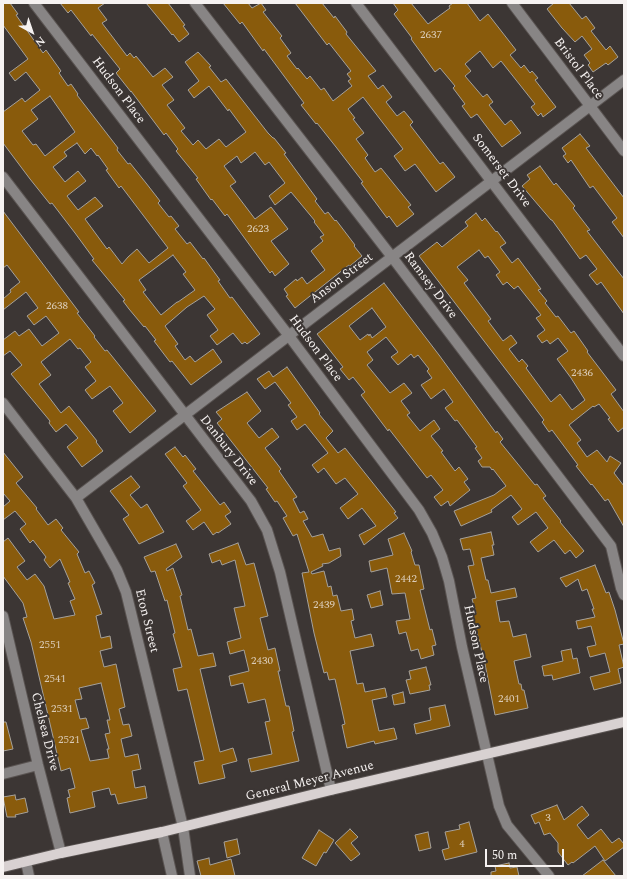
<!DOCTYPE html>
<style>
body{margin:0}
#map{position:relative;width:627px;height:879px;overflow:hidden;background:#3c3634;font-family:Spectral,serif}
canvas{display:block}
.frame{position:absolute;inset:0;border:4px solid #f6f2f1;pointer-events:none}
.north{position:absolute;left:12px;top:12px;width:40px;height:40px;-webkit-text-stroke:3px #3c3634;paint-order:stroke;rotate:140deg;font-size:11px;font-weight:700;line-height:16px;text-align:center;color:#f6f2f1}
.north::after{content:'';display:block;margin:auto;width:14px;height:18px;background:#f6f2f1;clip-path:polygon(50% 0,100% 100%,50% 72%,0 100%)}
.scale{position:absolute;left:485px;top:849px;width:79px;height:18px;box-sizing:border-box;border:2px solid #f6f2f1;border-top:0;padding-left:5px;font-size:12px;line-height:14px;white-space:nowrap;color:#f6f2f1;-webkit-text-stroke:3px #3c3634;paint-order:stroke}
</style>
<div id="map">
<canvas width="627" height="879"></canvas>
<div class="frame"></div>
<div class="north">N</div>
<div class="scale">50 m</div>
</div>
<script>
const c = document.querySelector('canvas').getContext('2d');
c.lineJoin = 'round';
function fillPath(path, color) {
  c.fillStyle = color;
  c.fill(path, 'evenodd');
}
function poly(rows) {
  const path = new Path2D();
  for (const r of rows) {
    path.moveTo(r[0], r[1]);
    for (let i = 2; i < r.length; i += 2) path.lineTo(r[i], r[i + 1]);
  }
  return path;
}
function stroke(path, color, width, dash) {
  c.strokeStyle = color;
  c.lineWidth = width;
  c.lineCap = dash ? 'butt' : 'round';
  c.setLineDash(dash || []);
  c.stroke(path);
}
function drawText(font, color, halo, rows, align = 'center') {
  c.font = font + ' Spectral,serif';
  c.lineWidth = 4;
  c.setLineDash([]);
  c.textBaseline = 'middle';
  c.strokeStyle = halo;
  c.fillStyle = color;
  for (const [text, x, y, turn = 0] of rows) {
    c.save();
    c.translate(x, y);
    c.rotate((+turn || 0) * Math.PI / 180);
    c.textAlign = isNaN(turn) ? turn : align;
    if (halo) c.strokeText(text, 0, 0);
    c.fillText(text, 0, 0);
    c.restore();
  }
}
const building = poly([
 [3,3,10,3,18,14,16,15,43,53,46,50,61,71,59,73,68,86,71,84,78,94,77,95,118,148,117,150,128,164,130,163,146,183,160,201,158,203,169,217,171,216,179,226,175,229,187,244,190,242,203,259,204,258,220,280,218,281,230,298,232,297,260,334,247,344,245,342,242,344,233,333,217,345,210,336,218,330,207,315,215,309,204,296,187,307,165,326,178,344,175,346,185,360,190,356,195,362,213,349,222,362,191,385,172,361,170,362,154,341,156,340,145,326,144,327,129,309,123,301,125,300,92,260,94,259,75,233,52,203,50,204,30,179,3,143,3,112,22,98,25,102,40,90,26,72,15,81,9,73,28,59,3,25,3,3],
 [50,96,75,132,45,156,36,144,33,145,22,131,38,119,31,110,50,96],
 [77,143,85,154,91,148,97,156,98,155,108,169,106,170,119,188,121,186,168,248,149,263,137,249,128,257,122,264,109,247,107,249,85,219,103,206,95,197,78,210,67,196,86,181,78,171,65,182,53,167,67,156,64,152,77,143],
 [173,255,186,272,183,274,195,290,178,302,177,302,161,315,143,292,146,290,139,280,173,255],
 [60,3,105,3,98,8,107,20,102,23,127,56,130,53,134,58,136,56,153,77,165,68,173,77,162,85,174,100,167,105,185,128,181,131,193,145,198,140,206,149,219,139,226,147,246,132,229,109,228,111,209,86,194,98,188,90,199,81,185,62,198,52,211,66,209,67,221,82,226,79,268,133,273,138,274,138,286,153,284,154,317,199,315,201,325,214,328,212,335,221,336,220,355,245,354,246,362,256,350,266,349,265,295,308,286,296,288,295,284,289,296,279,297,281,302,277,307,284,325,270,311,251,323,241,320,237,324,235,314,222,315,221,291,192,275,205,269,196,285,183,269,162,265,165,255,152,241,163,237,156,224,166,236,182,230,186,255,219,271,207,288,229,271,241,289,264,275,276,272,271,270,273,227,214,225,216,212,199,211,200,196,179,198,178,176,151,178,149,166,133,164,135,131,91,131,92,116,73,120,69,92,34,91,36,71,10,68,13,60,3],
 [146,3,168,3,185,25,183,26,189,34,179,42,173,34,172,35,169,31,146,3],
 [223,3,248,3,252,8,261,3,266,10,263,12,282,36,280,38,291,53,287,56,297,69,298,68,307,79,310,76,321,90,324,88,333,101,352,86,348,81,351,79,347,74,351,71,329,43,327,45,295,3,322,3,334,18,335,16,347,32,346,34,376,71,368,76,378,89,383,85,392,97,386,102,397,116,404,111,413,122,410,125,440,164,443,162,455,177,436,192,415,164,405,171,394,156,403,149,363,97,348,109,355,118,353,119,364,133,356,139,368,155,365,158,375,172,381,168,411,205,408,207,414,214,397,227,389,216,387,218,361,183,363,182,336,147,317,123,316,124,301,105,304,103,264,49,263,51,242,22,240,24,223,3],
 [393,3,411,3,428,24,450,8,449,6,453,3,467,3,480,21,488,14,516,50,510,55,521,68,524,65,530,73,532,71,538,78,535,80,556,107,543,117,541,113,538,116,531,107,535,104,501,61,493,68,480,51,465,64,471,71,465,76,483,97,487,94,493,102,489,105,505,125,511,120,521,133,502,147,477,114,471,118,462,106,465,104,453,88,455,86,440,68,435,72,411,39,412,38,394,14,398,10,393,3],
 [554,3,569,3,582,19,586,16,595,28,591,31,606,50,610,46,618,57,608,65,606,63,593,72,588,65,590,63,584,55,592,49,582,36,575,42,562,28,547,9,554,3],
 [580,134,590,146,586,148,624,198,624,238,612,222,617,218,593,186,590,188,571,160,568,163,563,156,566,154,562,148,580,134],
 [540,166,554,185,556,183,575,206,573,208,590,230,587,231,624,279,624,314,601,282,597,285,589,275,597,269,586,255,580,259,552,220,551,220,522,186,530,179,527,175,540,166],
 [3,211,79,312,77,313,95,336,94,337,105,351,107,350,156,411,130,433,113,411,123,403,110,386,92,399,85,390,96,381,85,367,91,362,80,348,78,349,70,339,41,362,51,375,39,384,61,413,69,406,97,441,96,442,103,451,82,467,67,447,78,438,66,424,56,432,49,423,50,421,11,374,22,365,10,351,3,356,3,340,15,331,19,336,29,329,42,346,59,333,46,316,34,325,27,316,38,308,26,292,3,310,3,299,11,292,10,290,20,282,7,265,3,268,3,211],
 [476,213,482,221,485,218,496,232,497,231,506,243,500,247,512,263,518,258,541,289,538,290,547,301,545,303,556,317,558,316,571,333,574,331,588,351,587,352,616,390,611,394,624,412,624,427,618,432,608,419,610,418,599,404,594,407,593,406,569,425,581,440,577,443,587,457,597,450,607,462,610,456,621,463,614,473,624,486,624,527,608,499,605,501,592,484,591,485,576,466,578,465,552,430,549,432,542,422,544,420,520,388,419,256,437,242,442,247,468,226,465,222,476,213],
 [479,250,485,258,488,256,500,272,496,275,503,285,507,282,514,289,518,286,541,315,536,318,545,330,537,336,542,343,547,340,550,344,558,338,568,351,557,359,571,378,585,400,572,410,560,394,551,402,526,368,528,366,522,359,519,362,509,349,517,343,511,335,503,341,488,321,491,319,464,283,468,280,457,267,479,250],
 [384,283,439,355,496,433,497,431,503,439,500,442,535,485,537,484,546,496,543,498,561,521,560,522,584,551,576,558,570,550,565,554,554,540,538,552,530,542,548,528,536,512,518,525,512,517,522,509,511,495,491,510,492,512,461,526,454,511,494,495,506,486,493,469,492,470,490,467,482,467,478,461,482,458,475,448,477,447,457,420,455,421,445,408,453,402,444,389,431,399,421,385,432,378,427,371,429,369,418,355,414,358,411,354,398,365,391,357,398,352,386,337,367,352,373,360,367,365,390,393,404,383,412,393,401,401,410,413,407,415,420,431,434,420,440,429,431,436,443,451,441,452,455,471,459,467,468,479,464,482,470,490,450,506,448,501,441,506,434,497,443,490,431,475,427,478,389,429,388,431,361,395,365,392,353,377,349,380,340,369,343,367,317,334,384,283],
 [372,308,386,327,372,338,370,334,369,336,368,334,360,340,349,326,372,308],
 [287,367,320,413,319,414,333,431,326,438,338,453,345,448,396,512,394,513,398,518,364,545,359,535,376,526,362,508,348,519,340,508,358,494,345,478,336,484,324,468,318,473,312,465,328,453,305,424,297,430,291,421,297,417,288,405,291,403,275,382,265,389,257,379,269,371,273,377,287,367],
 [247,392,261,411,247,423,259,438,272,428,279,437,265,448,281,469,279,471,297,497,293,499,300,513,304,511,308,519,303,521,312,537,323,534,329,551,340,548,341,556,329,563,322,564,323,566,311,572,312,574,324,571,328,587,331,586,333,596,337,595,341,611,352,609,354,620,351,621,355,638,371,634,374,646,350,651,357,684,363,683,365,692,385,688,387,697,372,700,379,731,394,728,397,739,375,744,374,741,347,748,342,725,345,724,335,679,329,680,327,672,324,673,314,633,302,573,309,572,297,534,293,536,283,518,287,516,277,501,275,502,266,489,268,488,217,423,222,419,216,412,247,392],
 [175,447,183,457,185,455,196,469,193,471,220,505,224,502,231,512,225,516,231,524,218,533,217,532,213,535,204,522,193,530,186,521,201,510,183,486,187,483,165,454,175,447],
 [3,452,23,477,16,483,37,508,36,509,48,525,56,519,63,528,61,530,79,552,77,554,85,573,89,571,95,583,92,585,102,614,96,616,101,638,110,636,112,648,100,651,104,667,116,664,125,707,119,709,123,725,129,724,132,736,121,739,125,757,138,754,141,769,132,771,135,788,145,786,147,798,118,804,115,794,111,795,109,788,92,792,95,807,70,813,67,798,70,797,68,790,75,788,70,768,61,771,31,642,23,618,27,617,23,603,3,576,3,542,8,538,25,561,17,567,27,580,35,574,44,586,54,619,75,615,70,601,75,599,68,583,70,582,60,559,50,568,44,560,46,557,33,540,30,543,20,529,26,524,15,511,3,520,3,507,10,501,3,493,3,452],
 [101,683,110,720,107,720,110,733,105,734,109,749,107,749,109,758,90,761,81,730,89,728,86,718,80,719,75,700,82,699,79,688,101,683],
 [131,476,140,487,130,495,141,508,147,504,164,532,139,544,123,519,129,515,110,491,131,476],
 [491,532,494,545,492,545,494,555,481,558,486,580,488,580,491,593,515,588,517,597,496,601,500,622,509,621,513,637,526,634,531,657,514,661,519,684,521,684,522,690,524,690,528,708,495,715,485,664,472,613,476,613,472,599,476,598,468,566,474,565,470,549,463,550,460,539,491,532],
 [404,533,412,551,411,552,415,565,419,565,424,589,420,590,430,630,432,629,436,645,432,646,434,655,421,659,418,649,411,651,406,632,399,634,396,621,410,619,405,593,392,594,387,568,371,572,369,561,393,555,388,539,404,533],
 [238,543,246,565,254,563,268,616,260,618,268,650,275,648,280,671,278,671,286,706,289,706,294,731,292,732,299,761,251,772,248,759,272,754,265,722,270,721,265,699,248,703,243,683,231,686,229,676,249,671,244,650,230,654,227,642,241,638,234,608,245,606,235,560,222,565,220,560,212,563,209,554,238,543],
 [176,544,182,557,166,569,167,571,173,568,182,595,180,596,188,630,191,629,198,656,213,653,216,666,200,669,220,752,233,748,237,761,222,765,225,778,199,784,194,762,204,760,187,689,178,691,173,669,182,667,173,634,175,633,167,600,165,601,155,571,151,572,144,557,176,544],
 [595,565,606,593,609,592,615,610,624,644,619,645,624,667,618,669,621,683,594,690,590,677,610,672,605,653,590,657,587,647,596,645,591,626,578,629,576,621,595,617,592,609,594,609,587,589,582,591,578,579,566,587,560,578,595,565],
 [380,591,383,605,371,608,367,595,380,591],
 [571,649,573,659,577,658,580,673,553,680,552,675,544,676,542,666,563,661,561,651,571,649],
 [426,667,431,685,429,685,430,690,410,694,406,680,411,679,409,671,426,667],
 [403,692,405,703,394,705,392,695,403,692],
 [445,705,450,726,416,734,414,724,431,720,429,708,445,705],
 [3,722,6,722,13,749,3,751,3,722],
 [15,795,16,800,25,798,28,812,15,815,16,817,7,817,3,797,15,795],
 [557,805,564,820,582,806,589,815,577,825,588,839,601,829,612,843,619,838,624,844,624,847,605,861,595,846,573,863,572,862,568,865,558,852,558,843,550,833,544,835,539,822,535,824,531,815,557,805],
 [469,822,477,852,445,860,442,850,449,848,445,832,460,829,459,825,469,822],
 [350,829,358,837,351,843,360,854,351,861,335,843,350,829],
 [319,830,334,840,326,853,324,852,316,866,302,858,319,830],
 [428,832,431,848,419,851,415,835,428,832],
 [237,839,240,854,227,858,224,842,237,839],
 [209,858,210,865,231,859,235,876,201,876,197,861,209,858],
 [603,860,616,876,582,876,603,860],
 [509,863,510,868,517,867,519,876,491,876,491,872,496,871,495,866,509,863]
]);
fillPath(building, '#895b0c');
stroke(building, '#a5a19b', 1);
const minor = poly([
 [34,3,289,336,419,510,432,533,442,557,449,581,462,647,499,806,507,825,549,876],
 [195,3,392,257,611,546,621,588,624,595],
 [356,3,624,356],
 [512,3,624,151],
 [3,177,251,501,267,530,280,572,331,790],
 [3,403,76,498,106,550,117,570,126,592,183,827,190,876],
 [76,498,624,80],
 [3,616,38,765,61,853],
 [3,774,38,765],
 [162,832,172,876],
 [26,862,29,876]
]);
const major = poly([
 [3,867,61,853,162,832,331,790,624,722]
]);
stroke(minor, '#5a5452', 12);
stroke(major, '#5a5452', 12);
stroke(minor, '#888585', 10);
stroke(major, '#d8d1d1', 10);
drawText('11px', '#dbccb8', null, [
 ["2637",431,36],
 ["2623",258,230],
 ["2638",57,307],
 ["2436",582,374],
 ["2442",406,580],
 ["2439",324,606],
 ["2551",50,646],
 ["2430",262,662],
 ["2541",55,680],
 ["2401",509,700],
 ["2531",62,710],
 ["2521",69,741],
 ["3",548,819],
 ["4",462,845]
]);
drawText('13px', '#f6f2f1', '#3c3634', [
 ["Bristol Place",578,69,53],
 ["Hudson Place",118,91,53],
 ["Somerset Drive",501,171,53],
 ["Anson Street",342,279,-37],
 ["Ramsey Drive",430,286,53],
 ["Hudson Place",315,349,53],
 ["Danbury Drive",228,451,52],
 ["Eton Street",146,621,76],
 ["Hudson Place",475,644,78],
 ["Chelsea Drive",44,732,76],
 ["General Meyer Avenue",310,782,-14]
]);
</script>
